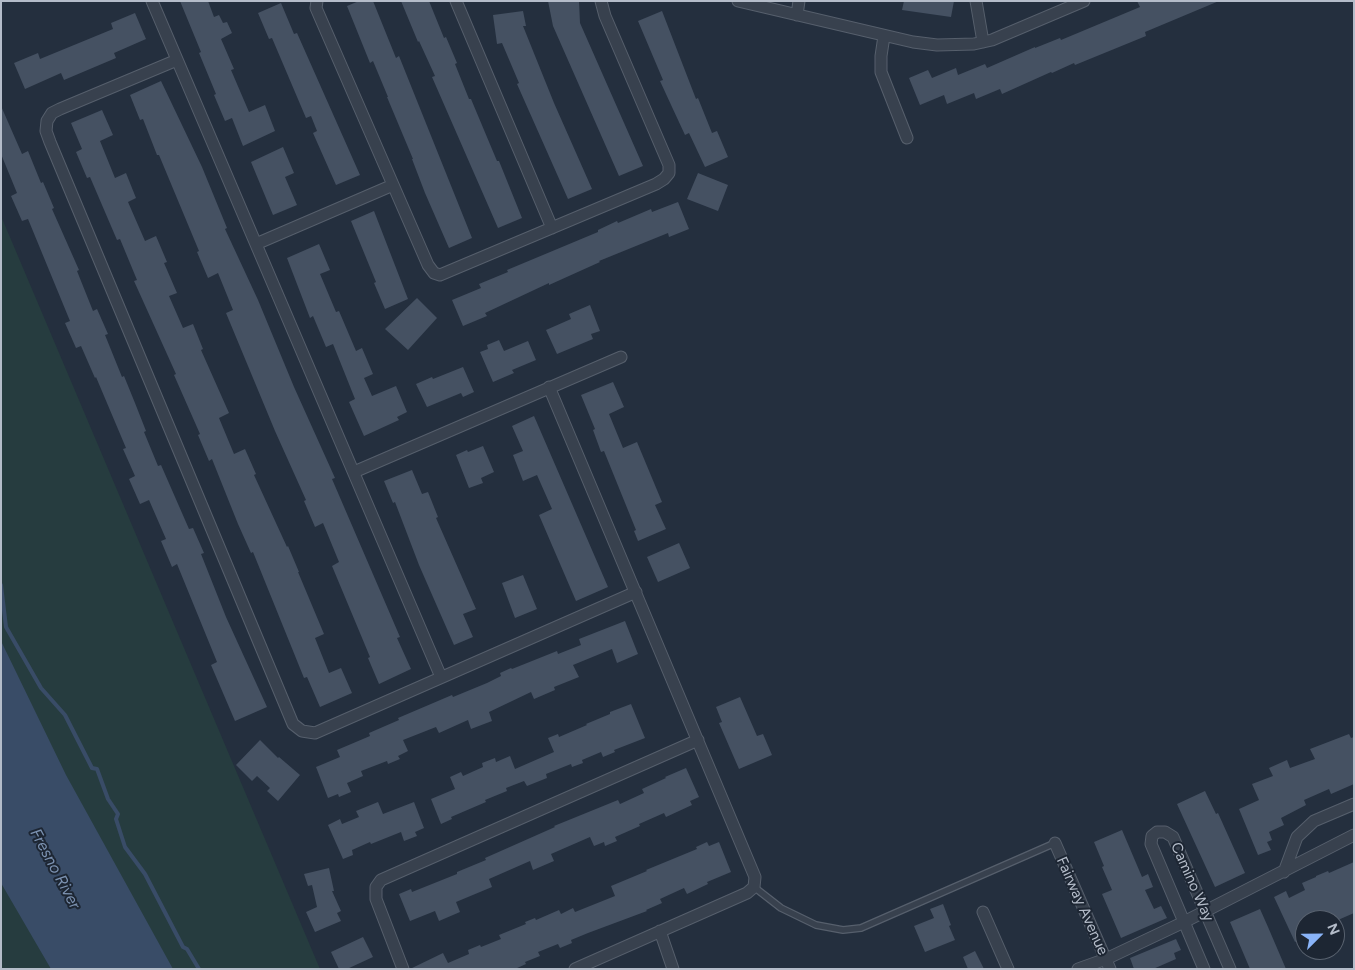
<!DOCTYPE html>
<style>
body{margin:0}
#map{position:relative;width:1355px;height:970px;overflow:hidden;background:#242f3e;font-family:Figtree,sans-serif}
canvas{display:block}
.frame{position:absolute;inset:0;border:2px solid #b4bcc9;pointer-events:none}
.north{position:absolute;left:1295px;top:910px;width:50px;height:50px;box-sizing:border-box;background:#1d2633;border:1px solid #59626f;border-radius:50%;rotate:67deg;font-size:14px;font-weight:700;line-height:20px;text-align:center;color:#b4bcc9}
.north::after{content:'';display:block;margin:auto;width:18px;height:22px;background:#8ab4f8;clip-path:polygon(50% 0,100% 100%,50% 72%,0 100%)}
</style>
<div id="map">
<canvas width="1355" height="970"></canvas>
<div class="frame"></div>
<div class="north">N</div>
</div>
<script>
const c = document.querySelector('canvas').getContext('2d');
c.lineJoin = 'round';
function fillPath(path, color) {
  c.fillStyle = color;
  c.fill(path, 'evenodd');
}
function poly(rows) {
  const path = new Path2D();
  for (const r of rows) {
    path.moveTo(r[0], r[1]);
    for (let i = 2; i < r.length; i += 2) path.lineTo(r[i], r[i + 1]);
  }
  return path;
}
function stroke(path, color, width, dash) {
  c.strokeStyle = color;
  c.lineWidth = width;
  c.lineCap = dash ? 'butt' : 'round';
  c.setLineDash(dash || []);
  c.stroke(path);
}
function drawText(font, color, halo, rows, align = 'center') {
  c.font = font + ' Figtree,sans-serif';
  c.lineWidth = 4;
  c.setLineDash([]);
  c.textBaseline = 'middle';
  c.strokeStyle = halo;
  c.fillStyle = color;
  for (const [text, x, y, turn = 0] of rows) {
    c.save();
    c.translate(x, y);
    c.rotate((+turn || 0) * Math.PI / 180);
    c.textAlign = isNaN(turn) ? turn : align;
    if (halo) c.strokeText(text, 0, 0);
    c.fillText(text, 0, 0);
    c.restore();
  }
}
fillPath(poly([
 [1,216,320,969,1,969]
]), '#263c3f');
fillPath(poly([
 [1,641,66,775,173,969,51,969,1,883]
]), '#394c67');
stroke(poly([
 [1,585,6,627,41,688,65,715,92,768,97,769,108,799,118,814,116,819,125,847,145,874,183,947,187,949,199,969]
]), '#394c67', 4);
fillPath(poly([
 [180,1,208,1,214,17,219,15,223,23,227,22,232,33,221,39,234,69,231,70,249,112,265,105,275,131,243,146,232,118,225,121,214,95,216,94,199,53,201,52],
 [359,1,373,1,396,58,399,56,472,238,449,248,425,193,412,159,413,159,387,97,388,97,373,61,370,63,347,6],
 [401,1,429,1,444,38,446,37,457,63,455,64,469,99,471,99,497,161,499,161,522,218,498,228,432,77,435,76,419,41,418,42],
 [548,1,579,1,580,23,643,166,619,176,553,26],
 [904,1,954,1,951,17,902,10],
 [1137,1,1219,1,1145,32,1146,36,1075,65,1074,63,1052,73,1051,72,1002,94,1000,89,976,99,974,93,947,104,944,95,920,105,909,78,928,70,932,78,956,68,958,75,985,64,987,68,1035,47,1035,48,1060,38,1061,40,1140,7],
 [281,3,294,34,297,33,360,175,336,185,313,133,317,131,311,116,306,118,272,38,269,39,258,13],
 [523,11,526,26,523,26,554,103,592,189,568,199,517,84,519,83,502,43,497,44,493,15],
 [662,11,696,99,698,98,712,133,717,131,728,157,705,167,689,133,685,135,672,107,660,81,663,80,638,21],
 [135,13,146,39,114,53,116,58,64,80,61,73,25,89,14,63,38,53,40,59,113,29,111,23],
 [161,81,202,167,227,228,225,229,258,300,294,387,335,478,332,479,400,637,397,638,411,669,379,684,368,658,370,657,332,566,339,562,323,523,315,527,304,501,306,500,275,431,226,313,233,310,218,273,208,278,197,252,199,251,159,155,157,155,143,119,140,120,130,95],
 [1,106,22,154,28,151,41,183,43,182,54,208,52,209,79,270,77,271,93,311,97,309,108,334,105,335,122,377,124,376,135,403,146,431,144,432,158,466,161,465,189,529,193,528,204,553,201,554,226,617,267,707,235,721,211,665,217,662,177,564,172,567,161,541,166,539,149,500,140,504,129,479,135,476,123,449,126,448,96,377,95,378,81,346,76,348,65,323,70,321,28,219,22,221,11,196,17,193,1,154],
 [102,110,113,135,100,141,115,178,126,173,136,198,128,202,145,241,156,236,167,262,164,263,177,293,169,296,183,328,193,324,203,349,201,350,229,413,219,418,234,454,245,449,256,474,254,475,287,547,288,546,299,572,298,572,324,634,315,638,329,673,341,668,352,693,320,707,307,677,304,678,253,552,251,553,238,524,212,459,209,461,198,435,200,434,174,375,176,374,134,281,137,280,120,239,117,240,90,177,87,178,76,152,82,149,71,123],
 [283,147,294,173,285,177,297,205,273,215,251,162],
 [698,173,728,185,718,211,687,199],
 [678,202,689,229,669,237,668,233,599,261,600,262,549,285,549,283,485,313,487,316,463,326,452,300,481,288,479,284,508,272,507,270,598,232,598,230,617,221,618,223,651,209,652,212],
 [374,211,408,299,385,309,374,283,376,282,351,221],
 [319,244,330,270,320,274,336,312,339,311,356,351,362,348,373,374,364,378,372,396,396,386,407,412,397,417,399,420,364,436,349,402,355,399,333,344,326,347,313,316,310,318,287,258],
 [417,298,437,318,408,350,385,329],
 [590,305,600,331,591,334,593,339,557,354,546,330,571,319,569,314],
 [499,340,504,351,528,341,536,360,512,370,514,373,493,382,480,352,488,349,487,345],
 [463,367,474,392,463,397,461,393,427,407,416,384,432,377,433,379],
 [613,382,624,407,609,414,623,448,637,442,662,502,655,505,666,529,638,541,634,531,636,530,604,451,601,452,593,430,595,429,581,395],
 [534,416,608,587,576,601,539,515,552,509,537,475,523,481,513,455,523,451,512,426],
 [483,446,494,472,481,478,483,483,469,488,456,455,467,450,468,452],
 [412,470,422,494,428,492,438,517,436,518,476,609,463,614,473,637,454,645,419,565,395,502,393,503,384,481],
 [679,543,690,568,658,582,647,557],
 [523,575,537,609,515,618,502,583],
 [625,621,638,654,617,663,612,649,573,665,579,677,554,687,555,690,534,699,531,692,489,712,492,721,471,729,468,720,439,733,436,727,403,740,408,751,398,756,400,759,388,764,387,761,361,771,363,776,347,783,351,792,339,797,338,794,328,798,316,767,340,757,337,750,370,736,369,733,399,720,398,718,452,695,453,697,487,683,501,676,500,673,511,668,512,669,557,651,558,654,581,645,579,639],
 [740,697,757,736,763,734,772,755,739,769,719,723,722,722,716,707],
 [631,704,645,738,614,750,615,752,603,757,601,752,582,760,583,763,572,767,571,764,546,774,547,778,527,786,524,781,506,788,507,791,485,800,486,802,451,817,452,819,441,824,431,799,455,789,450,777,461,772,463,776,483,767,482,763,495,758,496,762,510,756,515,769,554,752,548,738,558,734,559,737,587,725,586,724,610,714,610,712],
 [1349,734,1351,738,1354,737,1354,784,1331,794,1329,789,1304,800,1306,805,1281,818,1284,825,1269,832,1272,840,1267,842,1271,850,1258,855,1239,809,1259,800,1252,784,1273,776,1269,768,1287,760,1290,768,1315,759,1310,749],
 [260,740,278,758,279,757,300,775,278,801,267,791,270,788,257,776,252,781,236,765],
 [686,768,699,797,690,801,692,805,666,817,664,813,639,824,640,826,615,837,617,841,605,846,604,842,594,846,590,837,551,854,554,861,533,870,530,861,489,879,492,887,456,902,460,912,439,921,435,911,410,921,399,894,411,889,412,892,457,874,457,872,486,860,485,858,555,827,554,826,618,800,620,804,644,793,642,789,666,778,665,777],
 [1205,791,1216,814,1218,813,1245,873,1215,887,1177,804],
 [378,802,383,814,414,802,424,828,415,832,417,836,404,841,401,832,371,844,370,842,352,850,353,855,343,859,328,825,340,819,342,824,359,817,356,811],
 [1122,830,1142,877,1148,874,1153,887,1145,890,1154,909,1161,906,1167,918,1121,938,1102,894,1112,890,1102,867,1104,866,1094,842],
 [707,842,709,846,719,842,731,872,707,882,708,884,687,894,684,888,660,899,662,903,646,910,647,911,588,933,571,940,572,943,560,948,558,944,538,952,540,956,525,962,526,964,515,969,410,969,443,953,448,963,469,954,468,950,480,945,481,947,501,939,499,935,526,924,525,922,535,918,536,920,559,910,561,914,573,908,575,912,615,896,611,886,647,871,646,870,697,849,696,847],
 [1354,862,1354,913,1338,920,1305,920,1305,937,1295,942,1274,897,1286,891,1289,898,1305,890,1302,883,1316,877,1316,876,1328,871,1329,873],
 [329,868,334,891,332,891,341,911,337,913,341,921,315,932,306,912,317,907,312,885,308,886,304,874],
 [943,904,951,925,949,926,955,940,925,952,914,926,934,918,930,909],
 [1260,909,1268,927,1286,969,1250,969,1239,943,1230,922],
 [363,937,373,957,347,969,339,969,331,952],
 [1176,939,1181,950,1174,953,1176,959,1153,969,1134,969,1130,958],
 [975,951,984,969,968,969,963,957]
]), '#455162');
const lane = poly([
 [754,887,781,908,816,925,843,930,861,928,1055,843]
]);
const street = poly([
 [152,1,441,677],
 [317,1,316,8,428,265,434,273,440,275,656,184,664,179,669,173,669,165,605,16,601,1],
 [456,1,552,228],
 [738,1,913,42,937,45,974,44,992,40,1084,1],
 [976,1,983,42],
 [797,15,799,1],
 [884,36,881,56,881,72,907,138],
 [177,60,60,109,52,113,47,121,46,131,50,142,293,724,302,731,315,733,636,592],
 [256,244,393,185],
 [549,387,755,877,754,887,747,893,575,969],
 [354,472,621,357],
 [1055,843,1110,969],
 [1284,872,1297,837,1314,821,1354,804],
 [983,912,1008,969],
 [660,931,673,969],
 [403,969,376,899,376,887,381,880,698,740],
 [1078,969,1106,959,1184,922,1354,835],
 [1204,969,1151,844,1152,836,1157,832,1165,832,1173,837,1230,969]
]);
stroke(lane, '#565f6c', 8);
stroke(street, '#565f6c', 13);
stroke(lane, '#38414e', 5.5);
stroke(street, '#38414e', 11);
drawText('15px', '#b4bcc9', '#1d2633', [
 ["Camino Way",1192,882,66],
 ["Fairway Avenue",1082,906,66]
]);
drawText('italic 16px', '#7c92b1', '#1d2633', [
 ["Fresno River",55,869,62]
]);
</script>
